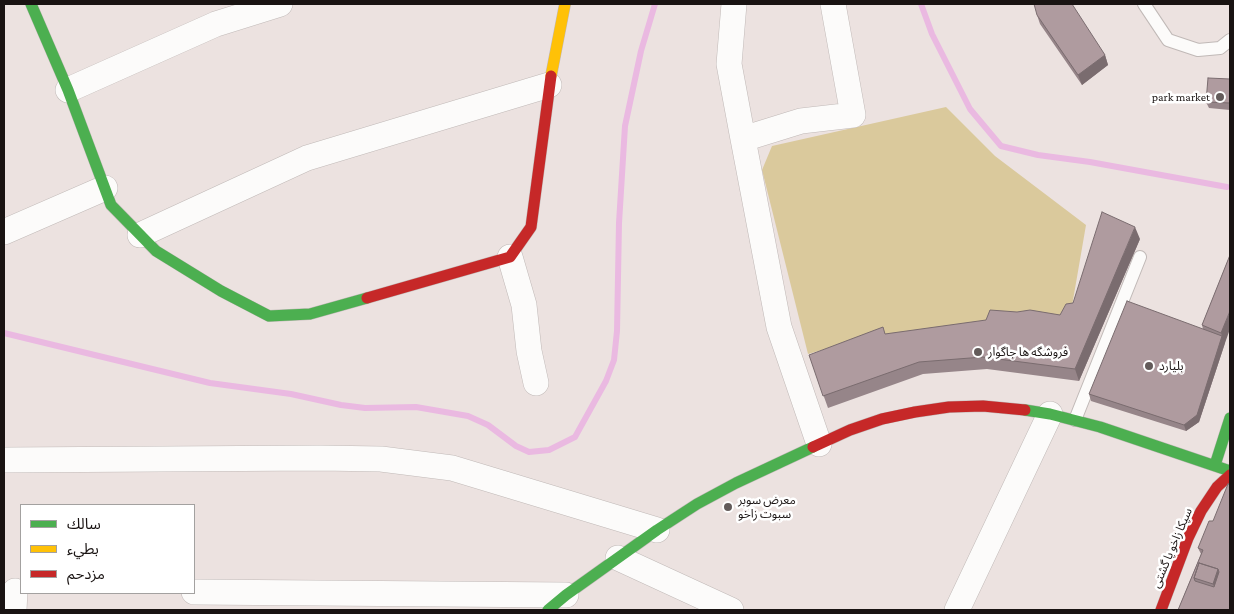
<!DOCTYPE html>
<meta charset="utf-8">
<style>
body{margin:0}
#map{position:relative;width:1234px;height:614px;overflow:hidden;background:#ece2e0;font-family:"Crimson Pro","Noto Sans Arabic",serif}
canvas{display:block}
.frame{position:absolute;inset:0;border:5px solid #191312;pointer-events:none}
.legend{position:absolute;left:20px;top:504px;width:175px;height:90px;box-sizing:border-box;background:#fff;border:1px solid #a3a1a0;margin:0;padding:6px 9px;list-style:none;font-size:15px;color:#191312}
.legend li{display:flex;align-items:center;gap:10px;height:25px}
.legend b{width:25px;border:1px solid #a3a1a0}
</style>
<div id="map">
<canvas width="1234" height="614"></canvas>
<div class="frame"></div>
<ul class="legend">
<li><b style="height:6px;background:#4caf50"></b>سالك</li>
<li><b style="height:6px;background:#ffc107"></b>بطيء</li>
<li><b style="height:6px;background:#c62828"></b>مزدحم</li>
</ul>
</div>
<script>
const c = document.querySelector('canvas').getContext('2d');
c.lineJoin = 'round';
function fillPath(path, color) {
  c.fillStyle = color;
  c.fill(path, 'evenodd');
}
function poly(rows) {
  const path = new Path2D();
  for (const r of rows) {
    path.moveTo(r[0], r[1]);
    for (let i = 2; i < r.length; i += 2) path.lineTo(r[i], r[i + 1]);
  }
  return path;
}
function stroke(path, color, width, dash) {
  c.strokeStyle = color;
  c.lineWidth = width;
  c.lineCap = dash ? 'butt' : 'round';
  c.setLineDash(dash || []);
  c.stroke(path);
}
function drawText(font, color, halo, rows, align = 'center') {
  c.font = font + ' "Crimson Pro","Noto Sans Arabic",serif';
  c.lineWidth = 5;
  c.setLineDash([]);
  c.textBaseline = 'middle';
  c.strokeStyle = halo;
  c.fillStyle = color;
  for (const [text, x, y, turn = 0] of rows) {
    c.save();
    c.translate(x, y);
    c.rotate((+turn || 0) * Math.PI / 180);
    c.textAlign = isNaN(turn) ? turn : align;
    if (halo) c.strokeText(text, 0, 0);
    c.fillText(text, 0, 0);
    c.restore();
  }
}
fillPath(poly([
 [946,107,995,156,1086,225,1072,306,1060,320,984,325,896,336,881,333,808,354,762,170,772,146]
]), '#dac99c');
stroke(poly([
 [921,4,932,34,970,109,1001,146,1038,155,1090,162,1227,187],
 [4,333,210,383,291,394,341,405,365,408,416,407,468,416,488,425,516,446,529,452,549,450,575,437,606,381,614,360,617,331,619,223,625,126,641,51,655,4]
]), '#eab9e1', 6);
const lane = poly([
 [1144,4,1168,40,1198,50,1220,48,1230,40],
 [1075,420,1140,257]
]);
const street = poly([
 [734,4,729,64,743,139],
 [68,90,216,24,280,4],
 [4,232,105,188],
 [140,235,307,158,549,85],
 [510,257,524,305,529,351,536,383],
 [819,444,779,327,743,139,801,121,853,115,833,4],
 [4,460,320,458,381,459,452,468,657,530],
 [618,558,731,610],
 [194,592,566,595],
 [14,610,15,591],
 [957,610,1050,414]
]);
const fast = poly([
 [31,4,68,90,111,205,156,251,221,291,269,316,310,314,367,298],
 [1025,410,1050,414,1100,427,1230,471],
 [1215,465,1230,418],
 [548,610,566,595,657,530,697,504,736,483,813,447]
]);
const slow = poly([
 [551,76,565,4]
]);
const jam = poly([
 [367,298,510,257,531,227,551,76],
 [813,447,850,430,882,419,915,412,949,407,983,406,1025,410],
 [1161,610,1188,538,1201,511,1217,487,1230,475]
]);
stroke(lane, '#c0b9b7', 14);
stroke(street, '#c0b9b7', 26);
stroke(fast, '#c0b9b7', 12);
stroke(slow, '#c0b9b7', 12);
stroke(jam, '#c0b9b7', 12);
stroke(lane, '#fcfbfa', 12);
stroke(street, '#fcfbfa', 25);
stroke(fast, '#4caf50', 11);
stroke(slow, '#ffc107', 11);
stroke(jam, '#c62828', 11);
fillPath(poly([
 [1037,15,1105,55,1108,65,1082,85,1040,24],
 [1230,79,1230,110,1209,108,1206,102],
 [1140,239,1079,381,987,369,923,374,828,408,809,355,1060,315],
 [1230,255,1225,343,1199,422,1186,431,1091,401,1089,394,1203,329,1202,325],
 [1213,521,1230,610,1178,610,1201,554,1198,548]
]), '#968589');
fillPath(poly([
 [1105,55,1108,65,1082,85,1078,75],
 [1135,227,1140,239,1079,381,1075,369],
 [1230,311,1230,329,1225,343,1199,422,1186,431,1184,425,1222,336,1221,333],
 [1218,569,1221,578,1217,594,1213,584]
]), '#7a6c6f');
const building = poly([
 [1034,4,1072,4,1105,55,1078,75,1037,15,1034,4],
 [1208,78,1230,79,1230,103,1206,102,1208,78],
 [1102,212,1135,227,1075,369,983,357,919,362,823,396,809,355,883,327,885,334,986,320,990,310,1017,312,1030,310,1060,315,1066,304,1073,303,1102,212],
 [1230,255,1230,311,1221,333,1202,325,1230,255],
 [1127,301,1222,336,1197,415,1184,425,1089,394,1127,301],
 [1228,484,1230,485,1230,610,1178,610,1203,550,1198,548,1209,521,1213,521,1228,484],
 [1199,563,1218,569,1219,572,1214,587,1195,581,1194,578,1199,563],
 [1199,563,1218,569,1213,584,1194,578,1199,563]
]);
fillPath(building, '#af9b9f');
stroke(building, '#7a6c6f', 1);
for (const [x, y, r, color] of [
 [1220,97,5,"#635b5a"],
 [978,352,5,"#635b5a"],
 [1149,366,5,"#635b5a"],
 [728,507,5,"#635b5a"]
]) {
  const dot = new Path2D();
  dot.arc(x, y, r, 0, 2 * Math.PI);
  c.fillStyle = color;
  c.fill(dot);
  stroke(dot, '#fff', 2);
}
drawText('12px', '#191312', '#fff', [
 ["park market",1210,97,"right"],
 ["فروشگه ها جاگوار",988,352],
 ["بليارد",1159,366],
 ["معرض سوبر",738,500],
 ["سبوت زاخو",738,514]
], 'left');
drawText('12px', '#191312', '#fff', [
 ["سیکا زاخو یا گشتى",1172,548,-67]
]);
</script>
